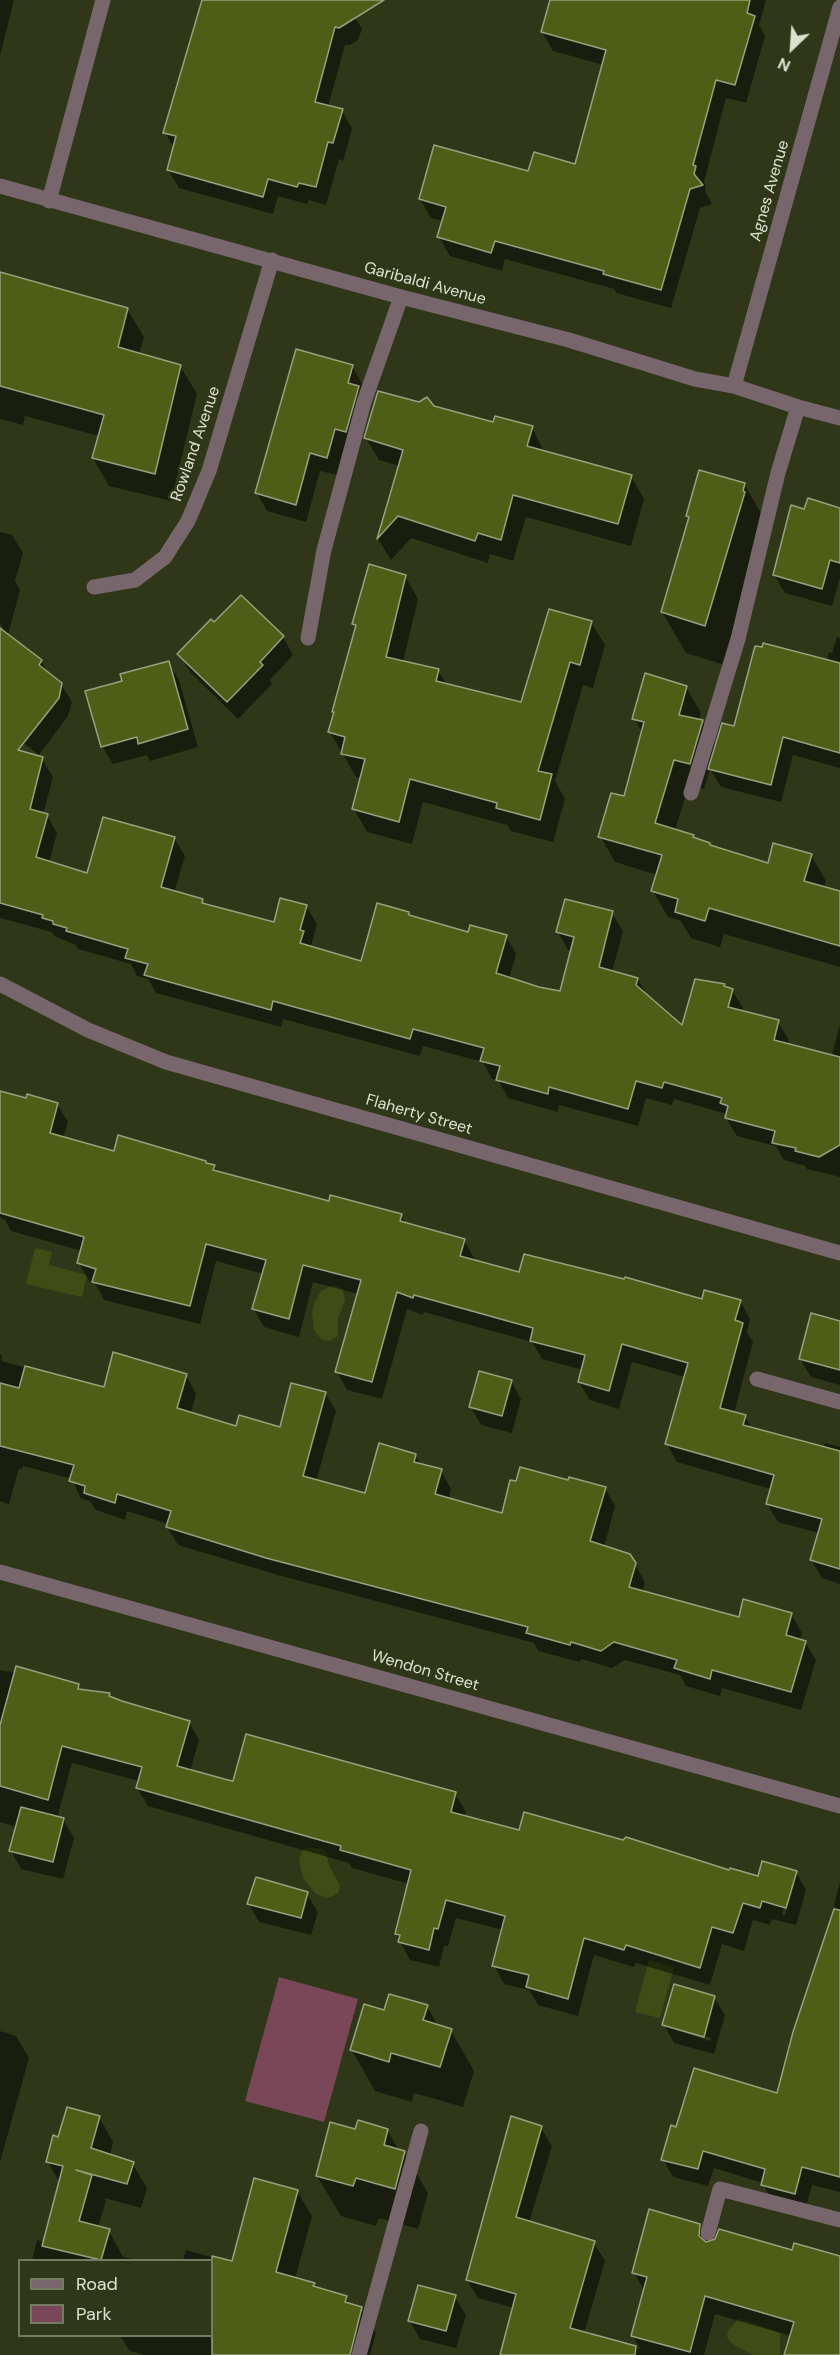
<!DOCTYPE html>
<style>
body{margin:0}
#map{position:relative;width:840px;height:2355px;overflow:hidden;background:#303719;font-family:"DM Sans",sans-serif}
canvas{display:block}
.legend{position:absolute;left:18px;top:2259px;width:195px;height:78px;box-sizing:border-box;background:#303719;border:2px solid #757b62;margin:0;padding:8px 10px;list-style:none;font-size:18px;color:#dce1cf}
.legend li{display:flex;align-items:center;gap:12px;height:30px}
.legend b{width:30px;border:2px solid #757b62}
.north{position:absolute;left:762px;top:18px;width:60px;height:60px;-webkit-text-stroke:4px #303719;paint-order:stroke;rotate:205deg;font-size:16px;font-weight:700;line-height:24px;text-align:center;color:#dce1cf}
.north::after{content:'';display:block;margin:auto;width:21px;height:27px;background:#dce1cf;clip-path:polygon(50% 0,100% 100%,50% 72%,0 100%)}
</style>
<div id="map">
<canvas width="840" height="2355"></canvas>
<ul class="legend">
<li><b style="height:8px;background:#77676c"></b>Road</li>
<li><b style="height:16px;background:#7a4759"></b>Park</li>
</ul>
<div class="north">N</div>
</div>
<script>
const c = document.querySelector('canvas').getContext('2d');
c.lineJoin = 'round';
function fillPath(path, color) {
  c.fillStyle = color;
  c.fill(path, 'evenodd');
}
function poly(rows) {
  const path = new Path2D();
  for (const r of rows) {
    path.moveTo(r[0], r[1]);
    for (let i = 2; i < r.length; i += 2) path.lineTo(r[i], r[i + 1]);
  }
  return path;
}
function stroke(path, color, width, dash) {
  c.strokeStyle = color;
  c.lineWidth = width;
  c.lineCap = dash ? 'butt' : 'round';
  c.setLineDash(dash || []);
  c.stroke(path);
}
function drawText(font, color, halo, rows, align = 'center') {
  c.font = font + ' "DM Sans",sans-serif';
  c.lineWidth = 4.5;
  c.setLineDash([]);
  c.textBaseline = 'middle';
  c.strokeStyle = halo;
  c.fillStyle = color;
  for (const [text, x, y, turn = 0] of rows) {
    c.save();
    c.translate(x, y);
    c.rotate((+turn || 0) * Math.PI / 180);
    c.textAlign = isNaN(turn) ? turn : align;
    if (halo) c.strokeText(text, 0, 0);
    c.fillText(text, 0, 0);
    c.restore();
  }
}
fillPath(poly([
 [279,1977,358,1999,324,2122,245,2101]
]), '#7a4759');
fillPath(poly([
 [35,1248,52,1252,49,1265,87,1275,82,1297,26,1284],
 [332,1286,338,1286,343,1290,345,1301,338,1319,338,1336,330,1341,323,1340,319,1337,314,1330,312,1312,315,1302,321,1291],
 [308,1847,323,1849,326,1853,330,1868,340,1885,338,1893,333,1896,327,1898,315,1893,303,1878,299,1859,302,1851],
 [649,1960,674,1967,660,2018,635,2012],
 [740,2318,780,2333,780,2355,753,2355,731,2343,727,2337,728,2330]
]), '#404c16');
fillPath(poly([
 [0,0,14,0,0,56],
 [202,0,344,0,362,29,358,40,350,45,345,45,328,107,342,111,352,129,343,161,339,159,326,205,309,200,307,204,278,196,273,214,179,188,168,170,174,149,165,132],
 [551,0,766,0,759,25,765,36,746,103,726,98,704,182,706,186,705,191,712,204,700,208,671,308,616,293,614,289,505,259,502,271,450,256,439,237,443,221,431,218,420,199,529,173,576,166,604,65,553,51,542,32],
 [0,273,127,309,144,337,139,354,180,366,197,394,171,501,109,486,93,458,99,436,25,416,23,425,0,419],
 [352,366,362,384,337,475,320,471,306,522,267,511,257,493],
 [433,407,494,424,532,427,544,452,631,476,644,499,631,546,526,517,513,561,490,554,488,563,411,538,391,560,378,539,400,466,379,460,366,438],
 [744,484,768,525,728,666,686,653,662,612,690,520,687,516],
 [840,510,840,578,832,606,785,593,774,575,805,511],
 [0,532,12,535,23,553,15,581,20,590,8,635,41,661,49,674,61,684,72,702,68,716,39,755,0,725,0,629,4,630,0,623],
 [405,576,418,599,403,662,438,670,447,685,522,704,591,622,605,645,593,688,583,685,555,781,565,799,553,842,511,831,507,825,423,802,412,844,367,832,354,809,362,778,356,777,330,732,335,714,333,711,357,629,354,624],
 [283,637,293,655,270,680,272,684,238,719,190,672,179,654],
 [837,637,840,638,840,768,793,755,781,802,721,787,710,769,704,789,689,785,675,830,693,836,695,840,711,847,769,865,811,855,826,881,824,888,840,893,840,967,724,934,720,947,691,938,681,921,668,917,653,891,657,875,615,862,600,836,625,798,643,734,634,718,686,687,701,713,699,720,702,721,717,746,735,728,827,661,829,652,832,653],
 [168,662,179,680,198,747,150,761,147,755,113,764,102,746,124,682],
 [0,747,42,759,53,777,43,814,47,815,57,833,49,863,88,875,174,838,185,856,174,893,202,901,205,906,275,924,306,906,317,924,311,946,312,949,362,963,408,914,411,917,469,934,506,936,516,954,509,979,539,989,561,993,572,951,568,950,558,932,612,913,623,931,612,972,638,979,648,997,682,1028,724,985,732,990,743,1008,741,1012,778,1022,789,1040,787,1045,831,1057,840,1025,840,1177,807,1169,805,1166,784,1160,776,1146,737,1136,726,1118,727,1114,674,1099,672,1105,646,1098,638,1126,559,1105,558,1112,508,1098,498,1080,492,1079,483,1062,423,1046,420,1056,283,1019,281,1027,156,993,148,979,137,976,131,964,78,949,76,945,54,936,52,932,0,918],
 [0,1092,27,1100,57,1104,68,1122,63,1138,115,1153,205,1162,214,1166,217,1173,330,1203,401,1215,406,1224,464,1240,474,1258,474,1261,520,1274,703,1301,740,1301,750,1319,747,1332,753,1342,734,1413,745,1416,752,1429,823,1448,825,1443,840,1447,840,1584,822,1578,811,1560,819,1533,778,1522,767,1504,771,1489,677,1462,667,1444,685,1377,632,1362,619,1409,590,1400,579,1382,583,1370,542,1359,532,1342,424,1312,423,1315,407,1309,382,1399,347,1390,337,1372,358,1294,313,1282,299,1337,264,1327,254,1309,264,1274,216,1261,200,1324,104,1300,95,1283,89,1281,79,1263,82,1251,11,1231,5,1220,0,1217],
 [840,1322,840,1385,811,1377,800,1359],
 [0,1353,2,1357,1,1361,105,1388,186,1375,196,1394,191,1413,237,1427,281,1429,325,1393,336,1411,316,1481,366,1495,415,1455,421,1465,441,1471,451,1489,449,1499,503,1515,569,1482,605,1488,615,1506,604,1547,635,1564,645,1582,643,1592,740,1618,792,1615,802,1633,800,1640,805,1642,816,1660,801,1710,722,1688,720,1696,686,1686,680,1675,625,1660,612,1668,581,1659,580,1662,538,1651,534,1643,278,1575,178,1545,167,1527,168,1524,127,1511,125,1520,96,1510,90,1501,81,1499,72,1479,23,1466,22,1470,19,1468,9,1504,0,1501],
 [511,1381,521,1399,512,1433,481,1425,471,1407],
 [0,1670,78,1685,82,1691,109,1695,111,1699,189,1722,199,1740,190,1771,227,1782,455,1794,466,1812,464,1817,521,1832,759,1878,796,1872,806,1890,796,1925,772,1919,770,1925,753,1920,744,1951,722,1944,710,1985,636,1963,634,1967,594,1955,578,2016,538,2005,529,1990,504,1984,494,1965,503,1930,456,1918,448,1946,444,1946,439,1967,410,1960,396,1934,409,1884,352,1868,349,1863,148,1806,137,1788,139,1781,72,1763,57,1818,63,1819,74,1838,63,1879,21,1869,11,1851,17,1827,0,1822],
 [791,1884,794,1884,785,1915,782,1915],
 [840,1882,840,1915,834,1905],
 [307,1894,318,1912,311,1935,259,1922,249,1904],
 [840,1939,840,2192,812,2185,805,2211,773,2203,763,2183,714,2168,708,2186,673,2177,663,2159,677,2129,778,2095],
 [714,1997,725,2015,714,2054,674,2043,664,2025],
 [676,2027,711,2038,710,2041,676,2030],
 [427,2006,438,2027,451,2031,474,2071,463,2107,414,2093,412,2102,375,2091,352,2050],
 [0,2031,16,2036,29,2058,0,2162],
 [99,2117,113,2142,110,2155,132,2163,147,2188,141,2208,104,2198,106,2201,98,2228,109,2231,123,2257,137,2260,32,2260,37,2240,45,2242,60,2183,48,2162,59,2139],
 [541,2128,552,2146,529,2223,594,2243,605,2261,584,2333,640,2349,633,2336,644,2291,634,2272,699,2225,710,2243,840,2258,840,2355,786,2355,791,2336,715,2314,704,2355,501,2355,514,2308,478,2298,467,2280],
 [387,2130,399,2150,404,2152,428,2193,418,2229,379,2218,376,2226,341,2216,317,2176,356,2131],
 [297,2191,312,2216,295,2279,314,2284,317,2289,346,2298,350,2305,361,2308,376,2333,370,2355,144,2355,130,2351,120,2336,212,2336,212,2260,183,2260,186,2250,233,2263],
 [455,2297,466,2315,456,2348,420,2339,410,2321]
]), '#0007');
const building = poly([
 [202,0,384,0,339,28,335,27,315,102,343,109,333,143,328,142,316,187,299,183,297,187,268,179,263,197,167,170,176,136,163,133,202,0],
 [550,0,750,0,747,13,755,16,735,85,716,80,693,165,696,166,694,174,703,185,690,189,661,290,603,274,604,271,495,241,491,253,437,237,446,207,419,199,434,145,528,171,534,152,575,164,606,50,541,32,550,0],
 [0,272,128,308,118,347,181,365,155,474,92,458,104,415,0,386,0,272],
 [296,349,353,365,348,383,359,386,346,432,335,429,327,458,310,453,296,505,255,493,296,349],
 [378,391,419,402,427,397,434,406,493,422,495,416,533,426,527,446,632,475,618,524,513,495,501,540,478,533,475,541,398,516,377,539,403,450,364,438,378,391],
 [699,470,745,483,743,491,745,492,705,626,661,612,689,517,686,516,699,470],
 [808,498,840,508,840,563,830,560,822,589,773,575,791,505,804,509,808,498],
 [369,564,406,575,386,657,439,669,436,681,521,702,549,609,592,621,580,665,570,662,538,771,552,774,540,820,496,808,497,803,410,779,399,822,352,809,365,759,341,754,345,737,328,732,334,712,332,712,356,625,352,624,369,564],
 [241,595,284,636,260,662,263,665,227,702,177,654,211,619,214,622,241,595],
 [0,628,42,660,39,665,62,683,59,698,18,750,43,757,30,809,48,814,36,857,87,873,103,817,175,837,161,887,203,899,202,903,274,922,280,898,307,905,300,930,304,931,300,943,361,961,377,903,409,912,409,915,468,932,470,925,507,935,496,973,539,987,560,991,574,937,556,932,565,899,613,911,599,967,638,978,636,985,682,1025,695,979,725,984,724,986,733,989,728,1007,779,1020,774,1040,840,1057,840,1145,819,1157,795,1151,796,1148,772,1143,775,1131,725,1118,728,1106,720,1103,722,1098,664,1082,662,1088,636,1081,628,1109,549,1087,548,1094,496,1080,500,1066,480,1061,484,1048,413,1029,410,1039,273,1001,271,1010,144,975,148,964,125,958,128,949,66,931,67,928,53,924,53,921,42,918,43,915,0,903,0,628],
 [763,643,840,663,840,753,783,737,771,785,708,769,722,723,734,726,755,646,762,647,763,643],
 [169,661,188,729,138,744,137,737,101,747,85,691,122,681,120,674,169,661],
 [645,673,687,686,679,715,703,720,690,764,674,760,655,823,694,835,693,837,710,843,710,845,768,863,773,843,812,854,804,881,840,891,840,946,709,908,705,921,675,912,678,899,651,891,662,855,598,837,611,793,624,796,644,722,632,719,645,673],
 [0,1091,26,1098,27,1094,58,1103,50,1133,114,1151,118,1135,206,1161,206,1163,215,1165,213,1170,329,1201,330,1195,402,1214,400,1221,465,1239,460,1256,519,1272,524,1254,624,1279,625,1277,702,1299,704,1290,741,1300,735,1320,743,1323,720,1408,746,1415,743,1425,840,1451,840,1569,810,1560,822,1519,766,1504,774,1475,665,1444,688,1363,622,1344,609,1391,578,1382,585,1355,530,1341,533,1328,414,1295,413,1298,397,1292,372,1382,335,1372,361,1280,303,1265,289,1319,252,1309,266,1260,206,1244,190,1306,92,1282,96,1269,77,1263,84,1237,0,1213,0,1091],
 [811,1313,840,1321,840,1370,799,1359,811,1313],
 [113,1352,187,1374,177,1408,236,1426,239,1415,280,1427,291,1383,326,1392,303,1476,365,1493,379,1443,416,1454,414,1462,442,1469,435,1494,502,1513,510,1480,516,1481,520,1467,568,1480,569,1477,606,1487,590,1541,630,1554,636,1563,629,1587,739,1617,743,1599,792,1613,786,1635,806,1641,791,1692,712,1670,710,1679,674,1668,677,1660,614,1642,601,1651,571,1642,570,1645,526,1633,528,1627,266,1558,166,1527,171,1511,117,1494,115,1503,84,1493,85,1486,69,1481,74,1465,0,1446,0,1383,19,1388,25,1366,104,1387,113,1352],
 [479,1371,512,1380,502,1416,469,1407,479,1371],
 [16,1666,79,1684,78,1689,110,1693,109,1696,122,1701,190,1721,177,1766,228,1780,233,1781,246,1734,456,1792,451,1812,519,1830,524,1812,623,1840,626,1837,729,1870,730,1868,758,1876,762,1861,797,1871,786,1908,762,1901,760,1908,743,1903,733,1933,712,1927,700,1968,626,1945,624,1950,584,1938,568,1999,526,1987,529,1975,492,1966,505,1916,446,1900,438,1929,434,1928,429,1950,398,1942,400,1935,395,1934,411,1870,340,1850,341,1846,136,1788,142,1767,62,1746,48,1800,0,1786,0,1725,16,1666],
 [21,1807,64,1818,53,1862,9,1851,21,1807],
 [256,1877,308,1892,301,1918,247,1904,256,1877],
 [834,1909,840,1910,840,2177,802,2167,795,2194,761,2185,765,2169,703,2151,698,2169,661,2160,671,2125,676,2127,694,2068,777,2093,793,2032,834,1909],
 [674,1984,715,1996,704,2037,662,2025,674,1984],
 [389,1994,428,2005,423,2020,452,2029,440,2067,391,2053,389,2062,350,2050,364,2004,384,2010,389,1994],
 [67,2107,100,2116,91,2148,134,2162,127,2184,76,2170,92,2175,79,2221,110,2229,101,2260,42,2246,63,2166,46,2162,53,2135,58,2137,67,2107],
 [511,2116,542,2126,516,2217,595,2241,570,2328,636,2346,635,2355,500,2355,516,2294,466,2280,511,2116],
 [358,2120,388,2129,384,2145,405,2151,395,2189,356,2178,353,2186,316,2176,330,2122,355,2129,358,2120],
 [254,2178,298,2190,276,2272,315,2283,313,2286,347,2296,345,2302,362,2307,350,2355,212,2355,212,2256,232,2261,254,2178],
 [649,2209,700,2224,699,2236,706,2242,715,2239,719,2229,792,2250,794,2243,840,2256,840,2355,784,2355,794,2322,705,2296,690,2352,631,2336,647,2277,632,2273,649,2209],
 [418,2285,456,2295,446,2331,408,2321,418,2285]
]);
fillPath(building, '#4f5e16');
stroke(building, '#97a17f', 1.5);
stroke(poly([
 [0,186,401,297,569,340,695,379,734,386,798,407,840,418],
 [49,201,103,0],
 [734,386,840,7],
 [94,587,135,580,165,557,188,521,209,471,272,260],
 [308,638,324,550,364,402,401,297],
 [691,793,738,639,778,473,798,407],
 [0,984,88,1030,166,1062,840,1253],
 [757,1379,840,1402],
 [0,1572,840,1806],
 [708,2233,720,2189,840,2220],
 [359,2355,421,2131]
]), '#77676c', 15);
drawText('16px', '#dce1cf', '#303719', [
 ["Agnes Avenue",770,191,-74],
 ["Garibaldi Avenue",425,284,15],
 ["Rowland Avenue",196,444,-71],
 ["Flaherty Street",419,1115,16],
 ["Wendon Street",425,1671,16]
]);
</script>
